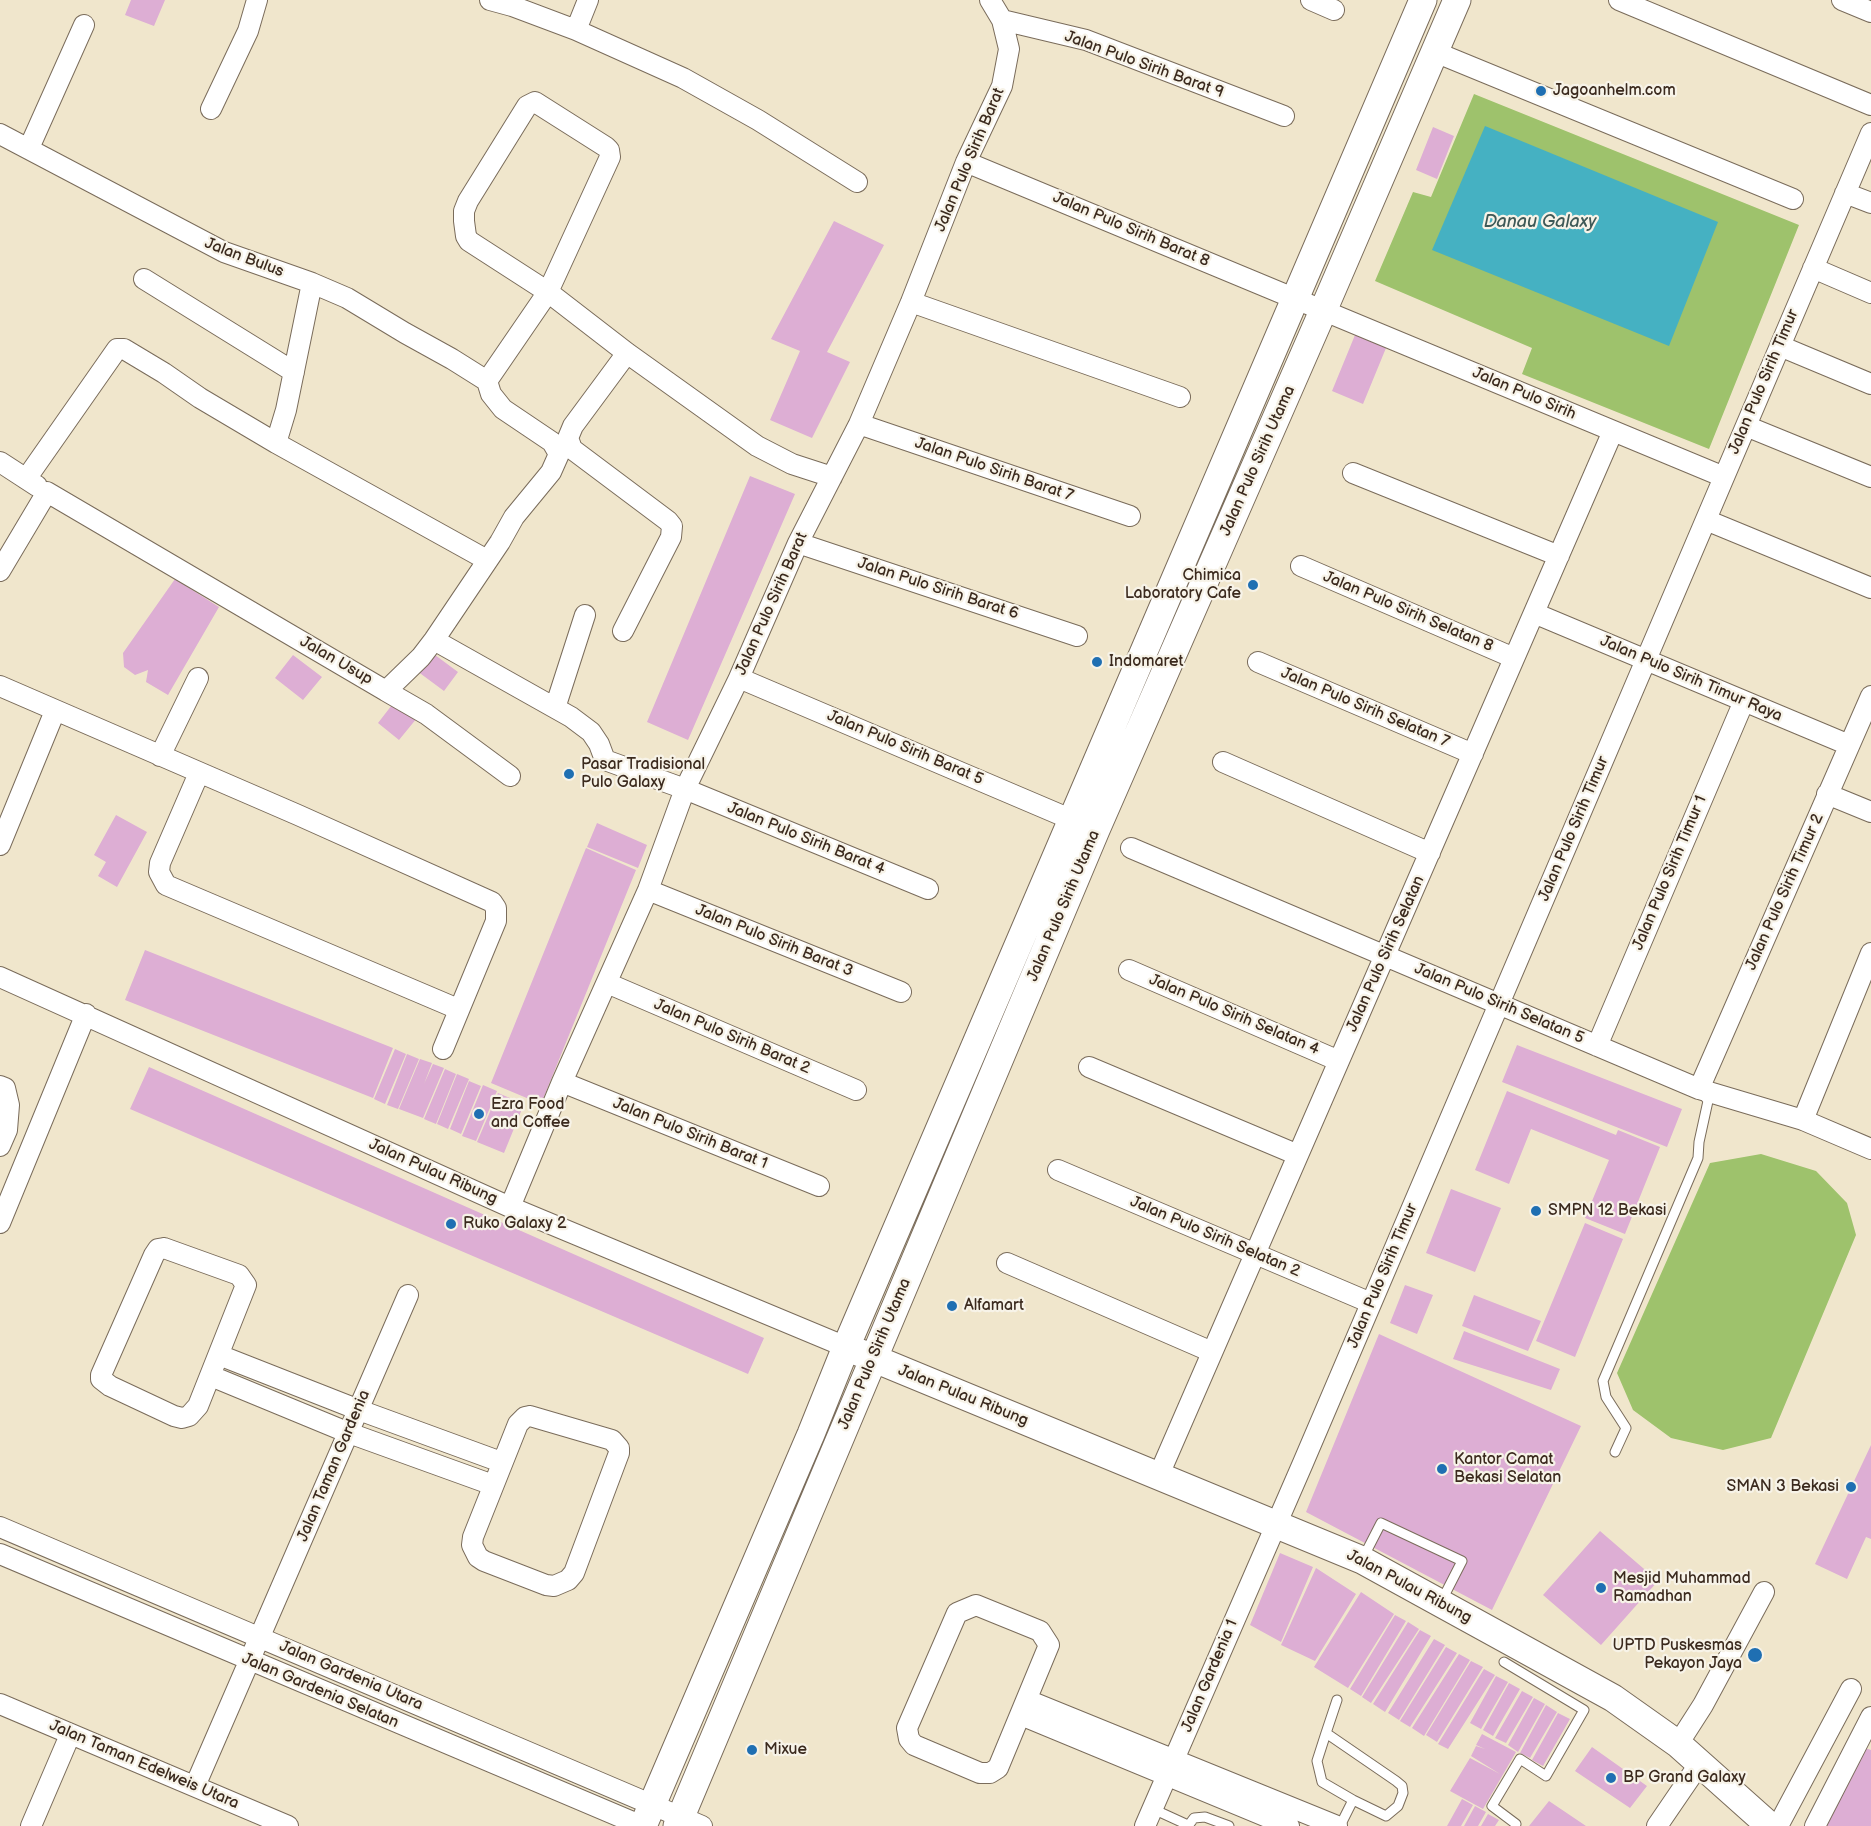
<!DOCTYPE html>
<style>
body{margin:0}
canvas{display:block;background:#f0e6cc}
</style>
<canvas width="1871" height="1826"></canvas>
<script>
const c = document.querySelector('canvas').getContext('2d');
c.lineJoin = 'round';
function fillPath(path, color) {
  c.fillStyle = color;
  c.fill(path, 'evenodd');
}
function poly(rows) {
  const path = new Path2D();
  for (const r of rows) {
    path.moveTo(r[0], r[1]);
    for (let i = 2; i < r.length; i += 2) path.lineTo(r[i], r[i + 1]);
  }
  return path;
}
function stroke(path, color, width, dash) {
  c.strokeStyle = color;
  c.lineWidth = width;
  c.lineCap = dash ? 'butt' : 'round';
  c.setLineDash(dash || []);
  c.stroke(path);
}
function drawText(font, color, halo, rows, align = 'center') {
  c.font = font + ' "Balsamiq Sans",sans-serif';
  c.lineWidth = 4.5;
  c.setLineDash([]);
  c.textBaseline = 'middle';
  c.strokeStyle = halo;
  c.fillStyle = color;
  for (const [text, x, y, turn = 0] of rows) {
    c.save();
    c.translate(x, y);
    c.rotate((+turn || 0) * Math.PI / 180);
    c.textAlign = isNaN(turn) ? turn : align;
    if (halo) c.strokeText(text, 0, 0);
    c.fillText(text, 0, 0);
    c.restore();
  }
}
fillPath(poly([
 [1474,94,1799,225,1709,449,1522,374,1532,348,1375,281,1413,192,1431,197],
 [1761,1154,1816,1171,1847,1203,1856,1235,1771,1438,1723,1450,1671,1438,1633,1410,1617,1373,1710,1163]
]), '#9ec26c');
fillPath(poly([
 [1485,126,1718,222,1669,346,1432,250]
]), '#45b1c2');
fillPath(poly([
 [131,0,165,0,154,26,125,15],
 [1433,127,1454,136,1437,179,1416,170],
 [834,221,884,245,827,352,850,362,812,438,770,420,800,351,771,339],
 [1355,335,1386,348,1363,404,1332,391],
 [750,476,795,494,688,740,647,722],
 [175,579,219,607,168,695,146,682,148,670,135,675,124,667,123,653],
 [431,652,458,672,444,691,417,671],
 [293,655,322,677,303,700,275,678],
 [395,701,417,718,399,740,378,723],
 [116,815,147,832,117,887,98,876,106,862,94,855],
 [597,823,647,845,638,868,587,847],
 [586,848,636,870,541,1104,491,1083],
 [145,950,393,1048,373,1098,125,1000],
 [1517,1045,1682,1109,1667,1147,1502,1082],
 [395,1049,406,1054,385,1104,374,1099],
 [407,1054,419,1059,398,1109,387,1105],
 [420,1059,432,1063,424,1084,433,1064,444,1068,423,1118,399,1109],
 [149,1067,764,1338,748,1374,130,1109],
 [445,1069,456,1074,436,1124,424,1119],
 [457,1074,469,1079,448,1129,437,1124],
 [469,1081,481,1086,461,1134,450,1129],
 [483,1085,497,1091,476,1141,462,1136],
 [1507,1091,1616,1135,1618,1130,1660,1147,1625,1234,1585,1218,1609,1160,1531,1129,1509,1184,1475,1170],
 [498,1093,524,1104,504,1153,477,1142],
 [1451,1189,1501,1208,1475,1272,1426,1253],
 [1585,1223,1623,1239,1575,1357,1536,1341],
 [1405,1285,1433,1295,1417,1334,1390,1323],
 [1474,1295,1541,1321,1528,1351,1462,1326],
 [1464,1331,1560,1369,1551,1390,1453,1359],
 [1379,1334,1581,1426,1492,1610,1306,1512],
 [1871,1445,1871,1539,1866,1537,1847,1579,1815,1564],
 [1600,1531,1658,1581,1601,1645,1543,1595],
 [1280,1553,1313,1567,1281,1642,1250,1625],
 [1316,1568,1356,1594,1315,1661,1281,1645],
 [1361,1592,1394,1614,1348,1688,1314,1667],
 [1395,1615,1406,1621,1361,1696,1350,1689],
 [1408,1622,1419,1629,1371,1703,1362,1697],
 [1420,1630,1431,1636,1385,1712,1373,1704],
 [1434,1639,1445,1645,1399,1720,1388,1713],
 [1446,1647,1457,1653,1410,1727,1400,1721],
 [1459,1654,1470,1660,1424,1736,1412,1728],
 [1471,1661,1483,1667,1437,1742,1426,1735],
 [1484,1669,1495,1675,1448,1749,1438,1744],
 [1496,1676,1508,1682,1481,1729,1470,1723],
 [1509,1683,1520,1689,1493,1736,1483,1730],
 [1522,1691,1533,1697,1506,1743,1495,1738],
 [1534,1698,1545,1704,1518,1752,1508,1745],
 [1546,1705,1557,1712,1530,1758,1520,1753],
 [1558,1713,1570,1719,1543,1766,1532,1760],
 [1482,1734,1516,1752,1483,1809,1450,1791,1470,1758,1500,1774,1471,1756,1476,1746,1485,1749,1476,1745],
 [1592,1747,1647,1786,1630,1808,1575,1771],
 [1862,1747,1871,1750,1871,1826,1825,1826],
 [1462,1799,1473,1805,1461,1826,1447,1826],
 [1549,1801,1586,1826,1529,1826],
 [1475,1806,1486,1812,1478,1826,1464,1826],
 [1488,1814,1499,1820,1495,1826,1481,1826]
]), '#ddaed4');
const service = poly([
 [1615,1452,1626,1428,1606,1397,1603,1381,1698,1158,1699,1142,1708,1101,1702,1092],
 [1363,1558,1381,1523,1462,1561,1441,1602],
 [1504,1662,1584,1710,1546,1776,1520,1759,1492,1806,1516,1824],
 [1337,1700,1326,1733,1396,1781,1402,1786,1403,1793,1398,1806,1386,1816,1353,1800,1340,1826],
 [1326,1733,1317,1761,1322,1782,1353,1800],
 [1153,1809,1188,1825],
 [1188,1826,1194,1818,1205,1817,1229,1826]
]);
const minor = poly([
 [490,0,512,6,576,30,683,78,758,120,857,182],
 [1311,0,1334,10],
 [1619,0,1871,105],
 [1842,0,1871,12],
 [1002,20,1086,40,1284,116],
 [576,30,588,0],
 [1435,52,1793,199],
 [211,109,248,31,257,0],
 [0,134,224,252,312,283,347,298,405,333,452,359,487,381,491,394,503,409,552,442,559,454,551,472,514,517,500,542,434,640,421,657,386,691,47,492,0,571],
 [29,148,84,25],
 [966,162,1724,477],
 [1845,193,1871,203],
 [1813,268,1871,293],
 [144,279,294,372],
 [312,283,286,410,276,443,487,560],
 [911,302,1180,397],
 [1780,346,1871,384],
 [487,381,548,292,610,157,609,150,606,147,535,102,527,106,468,201,464,211,464,221,466,236,469,241,548,292,627,353,757,446,792,464,832,477],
 [859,424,1130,516],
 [1746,426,1871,477],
 [0,462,37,486],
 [1353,473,1559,556],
 [26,479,117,349,124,349,164,373,200,398,276,443],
 [1706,520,1871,588],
 [798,543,1077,636],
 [1301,566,1514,658],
 [1534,613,1849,745],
 [623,631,671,537,672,526,668,521,572,449,568,438,573,426,627,353],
 [434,640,571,717,591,732,599,744,605,760,685,789,928,889],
 [1258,662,1473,754],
 [739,678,1082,824],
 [0,686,298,815,492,902,496,908,496,921,443,1049],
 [386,691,426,714,510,776],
 [555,708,585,615],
 [160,756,198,678],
 [1223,762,1430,853],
 [199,773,160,863,159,872,166,885,458,1009],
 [1827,794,1871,812],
 [0,845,55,711],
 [1131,848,1699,1089,1803,1120,1871,1149],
 [648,890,901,992],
 [1129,970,1339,1061],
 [0,977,510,1207,846,1347],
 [607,983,856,1090],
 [1597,1046,1744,701],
 [1089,1067,1298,1155],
 [562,1082,819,1186],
 [0,1086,5,1088,9,1105,7,1130,0,1146],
 [1699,1089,1871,696],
 [1803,1120,1871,953],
 [1058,1170,1371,1303],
 [510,1207,562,1082,648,890,685,789,739,678,798,543,859,424,911,302,966,162,1002,86,1009,49,1002,20,990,0],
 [0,1223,86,1014],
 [164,1248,239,1275,246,1285,198,1406,189,1416,182,1418,174,1416,110,1386,101,1379,101,1375,154,1255,158,1249,164,1248],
 [1007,1263,1212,1352],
 [219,1355,359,1410,501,1462],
 [211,1376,349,1433,493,1485],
 [530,1416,612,1440,619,1448,619,1453,574,1573,568,1580,554,1586,546,1585,484,1561,478,1557,472,1545,473,1537,518,1424,525,1417,530,1416],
 [1158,1477,1613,431],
 [0,1527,702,1826],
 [0,1554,642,1826],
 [976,1605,1040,1631,1049,1645,998,1768,990,1773,980,1773,914,1745,909,1739,907,1728,957,1613,976,1605],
 [1027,1700,1337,1826],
 [0,1704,288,1826],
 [1021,1715,1289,1826],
 [1678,1744,1703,1705,1764,1592],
 [195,1786,408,1295],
 [31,1826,70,1735],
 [1145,1826,1303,1463,1871,133],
 [1657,1826,1700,1763],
 [1778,1826,1851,1689],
 [1815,1826,1871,1717]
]);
const secondary = poly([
 [858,1352,1362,1560,1613,1698,1678,1744,1770,1826],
 [643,1826,811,1434,846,1347,1423,0],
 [677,1826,1096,830,1323,311,1457,0]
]);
stroke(service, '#7a6c5b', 11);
stroke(minor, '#7a6c5b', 22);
stroke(secondary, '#7a6c5b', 29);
stroke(service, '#fff', 9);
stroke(minor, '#fff', 20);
stroke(secondary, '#fff', 27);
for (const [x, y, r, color] of [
 [1541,91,6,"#1f6fb2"],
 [1253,585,6,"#1f6fb2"],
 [1097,662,6,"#1f6fb2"],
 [569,774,6,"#1f6fb2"],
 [479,1114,6,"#1f6fb2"],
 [1536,1211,6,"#1f6fb2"],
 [451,1224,6,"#1f6fb2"],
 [952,1306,6,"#1f6fb2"],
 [1442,1469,6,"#1f6fb2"],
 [1851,1487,6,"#1f6fb2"],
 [1601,1588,6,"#1f6fb2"],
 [1755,1655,8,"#1f6fb2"],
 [752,1750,6,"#1f6fb2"],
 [1611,1778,6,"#1f6fb2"]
]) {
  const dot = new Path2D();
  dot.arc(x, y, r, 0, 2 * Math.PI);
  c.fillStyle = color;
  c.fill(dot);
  stroke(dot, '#f7f3e8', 2);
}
drawText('16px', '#3b2a1e', '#f7f3e8', [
 ["Jalan Pulo Sirih Barat 9",1144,65,20],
 ["Jalan Pulo Sirih Barat",970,160,-67],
 ["Jalan Pulo Sirih Barat 8",1131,230,23],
 ["Jalan Bulus",244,258,21],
 ["Jalan Pulo Sirih Timur",1764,382,-67],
 ["Jalan Pulo Sirih",1524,394,23],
 ["Jalan Pulo Sirih Utama",1258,461,-66],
 ["Jalan Pulo Sirih Barat 7",994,470,19],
 ["Jalan Pulo Sirih Barat 6",938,589,18],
 ["Jalan Pulo Sirih Barat",772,604,-66],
 ["Jalan Pulo Sirih Selatan 8",1408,612,23],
 ["Jalan Usup",336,661,30],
 ["Jalan Pulo Sirih Timur Raya",1691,679,23],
 ["Jalan Pulo Sirih Selatan 7",1365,708,23],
 ["Jalan Pulo Sirih Barat 5",905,748,23],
 ["Jalan Pulo Sirih Timur",1574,829,-67],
 ["Jalan Pulo Sirih Barat 4",806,839,22],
 ["Jalan Pulo Sirih Timur 1",1670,873,-67],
 ["Jalan Pulo Sirih Timur 2",1785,892,-66],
 ["Jalan Pulo Sirih Utama",1064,906,-67],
 ["Jalan Pulo Sirih Barat 3",774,941,22],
 ["Jalan Pulo Sirih Selatan",1386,954,-66],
 ["Jalan Pulo Sirih Selatan 5",1499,1004,23],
 ["Jalan Pulo Sirih Selatan 4",1234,1015,23],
 ["Jalan Pulo Sirih Barat 2",732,1037,23],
 ["Jalan Pulo Sirih Barat 1",690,1134,22],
 ["Jalan Pulau Ribung",433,1172,24],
 ["Jalan Pulo Sirih Selatan 2",1215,1237,23],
 ["Jalan Pulo Sirih Timur",1383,1276,-67],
 ["Jalan Pulo Sirih Utama",875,1354,-67],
 ["Jalan Pulau Ribung",963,1396,22],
 ["Jalan Taman Gardenia",334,1466,-67],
 ["Jalan Pulau Ribung",1409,1587,28],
 ["Jalan Gardenia Utara",351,1676,23],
 ["Jalan Gardenia 1",1210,1676,-67],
 ["Jalan Gardenia Selatan",320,1691,23],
 ["Jalan Taman Edelweis Utara",144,1765,23]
]);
drawText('16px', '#3b2a1e', '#f7f3e8', [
 ["Jagoanhelm.com",1553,91],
 ["Chimica",1241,576,"right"],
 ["Laboratory Cafe",1241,594,"right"],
 ["Indomaret",1109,662],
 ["Pasar Tradisional",581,765],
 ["Pulo Galaxy",581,783],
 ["Ezra Food",491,1105],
 ["and Coffee",491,1123],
 ["SMPN 12 Bekasi",1548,1211],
 ["Ruko Galaxy 2",463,1224],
 ["Alfamart",964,1306],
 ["Kantor Camat",1454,1460],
 ["Bekasi Selatan",1454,1478],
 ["SMAN 3 Bekasi",1839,1487,"right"],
 ["Mesjid Muhammad",1613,1579],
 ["Ramadhan",1613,1597],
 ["UPTD Puskesmas",1742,1646,"right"],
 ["Pekayon Jaya",1742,1664,"right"],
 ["Mixue",764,1750],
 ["BP Grand Galaxy",1623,1778]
], 'left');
drawText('italic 18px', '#3e5957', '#f7f3e8', [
 ["Danau Galaxy",1540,222]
]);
</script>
